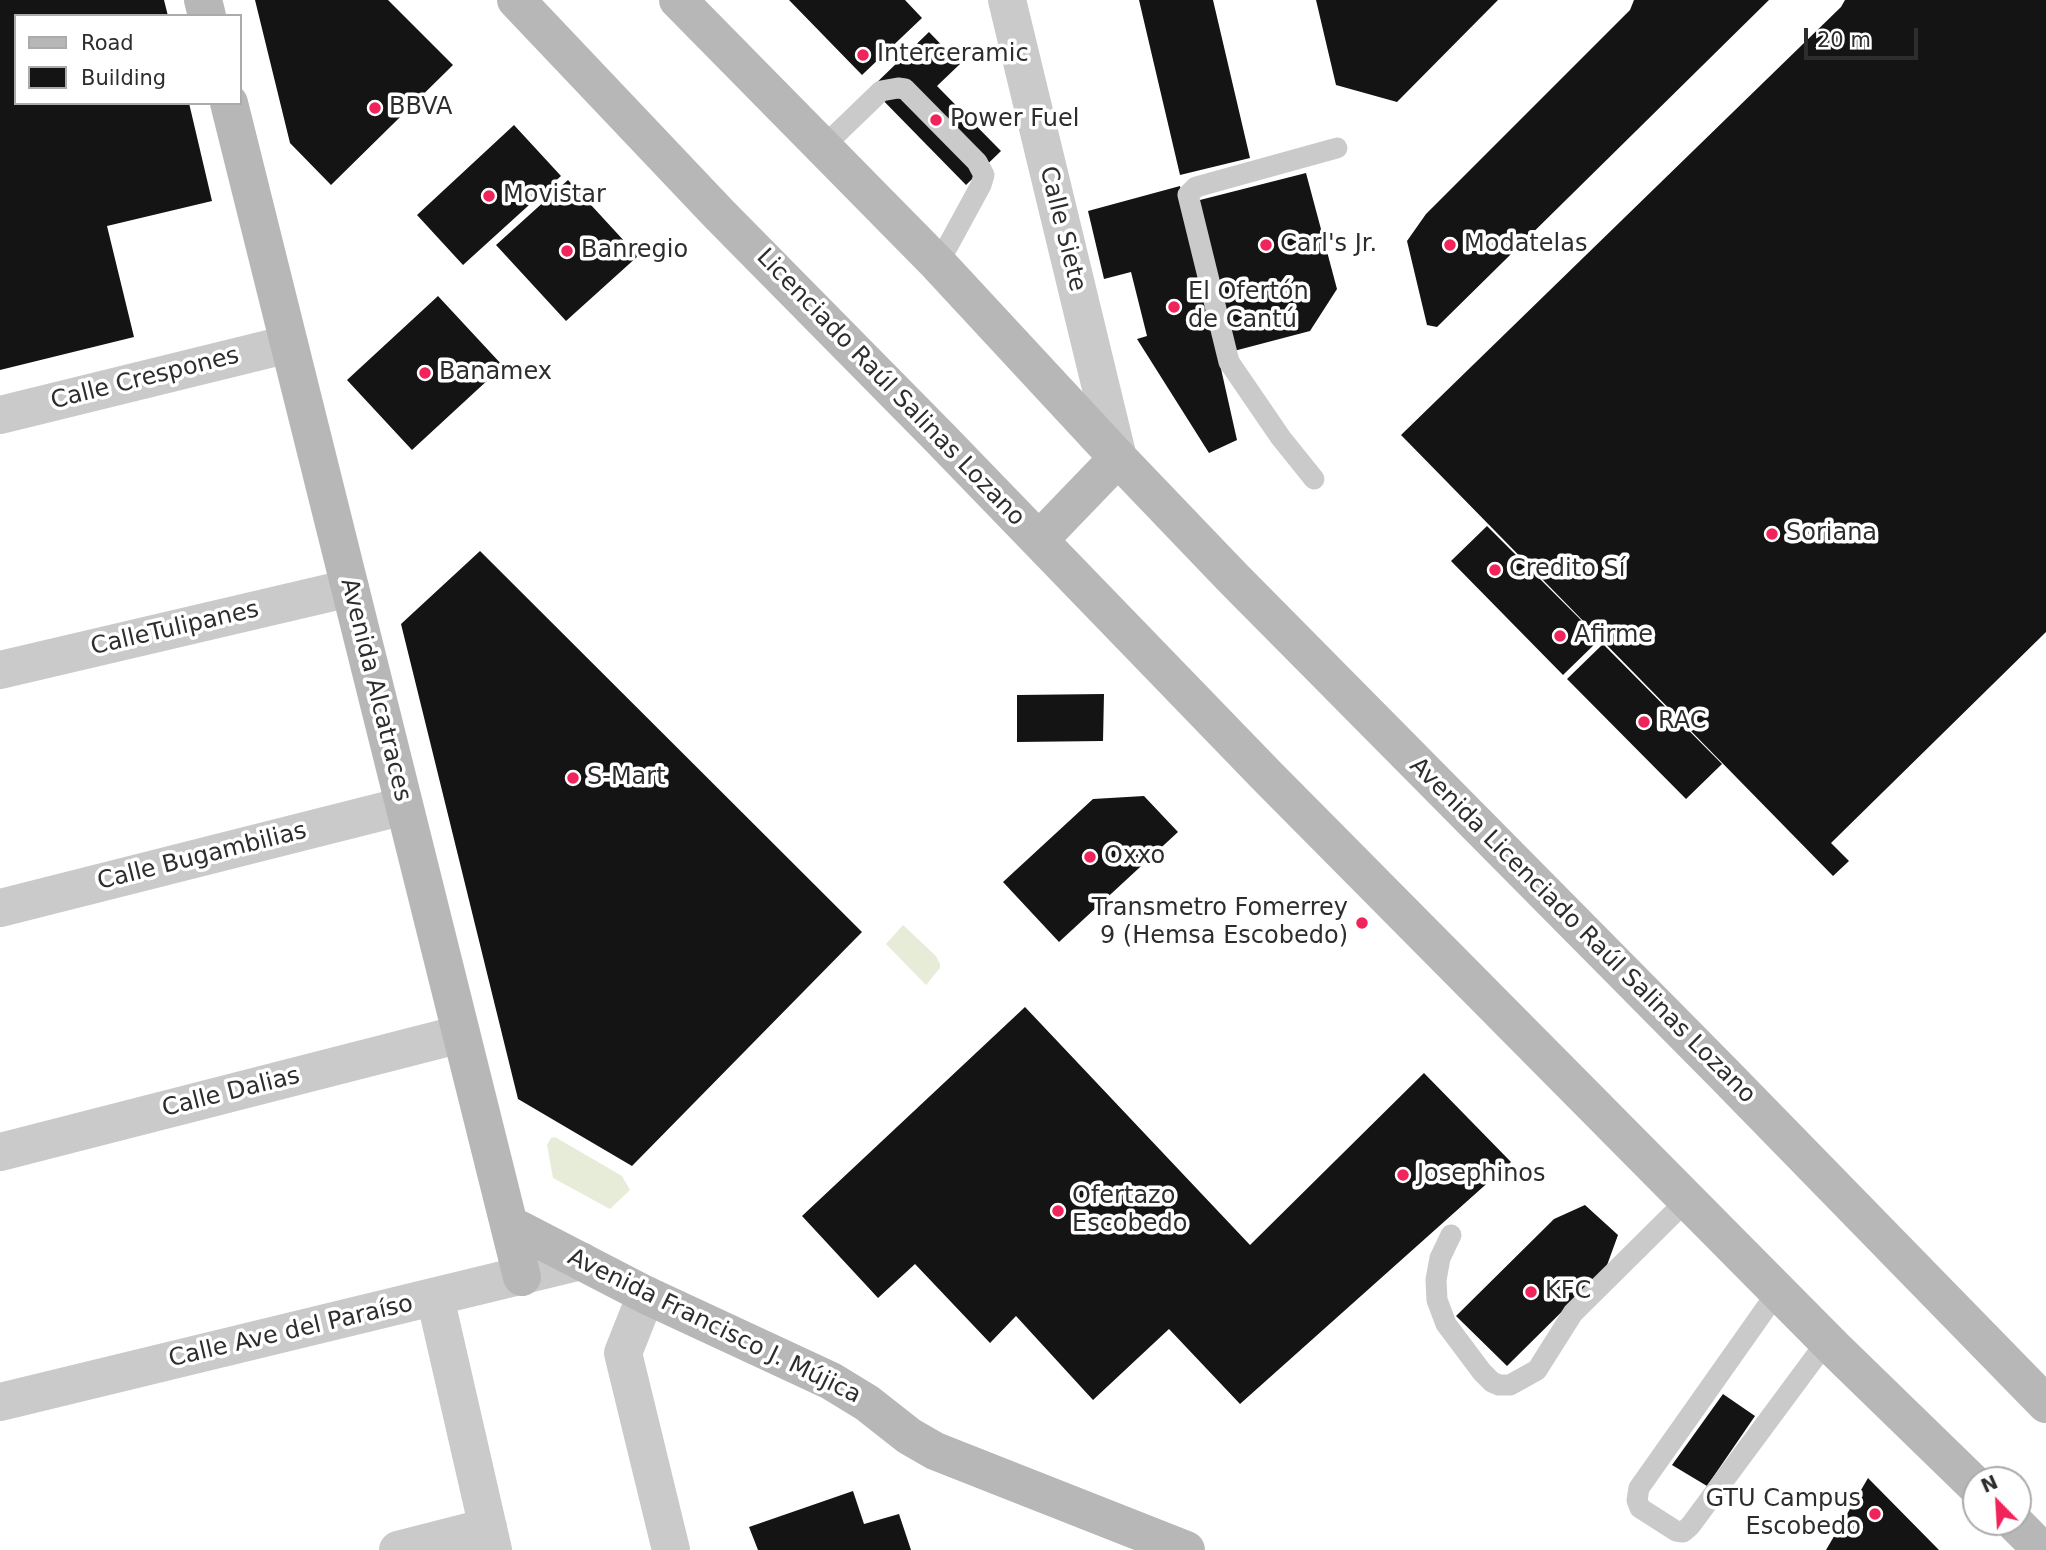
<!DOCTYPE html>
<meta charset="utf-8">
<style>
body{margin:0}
#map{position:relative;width:2046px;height:1550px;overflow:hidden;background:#fff;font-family:"DejaVu Sans",sans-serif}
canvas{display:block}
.legend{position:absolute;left:14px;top:14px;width:228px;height:91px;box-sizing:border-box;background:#fff;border:2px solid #ababab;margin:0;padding:9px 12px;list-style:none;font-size:21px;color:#2d2d2d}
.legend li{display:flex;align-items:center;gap:14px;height:35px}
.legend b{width:35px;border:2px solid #ababab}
.north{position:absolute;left:1962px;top:1466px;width:70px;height:70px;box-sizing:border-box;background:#fff;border:2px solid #ababab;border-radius:50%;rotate:336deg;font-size:19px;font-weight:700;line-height:28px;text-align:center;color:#2d2d2d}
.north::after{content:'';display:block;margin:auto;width:24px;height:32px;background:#f0235b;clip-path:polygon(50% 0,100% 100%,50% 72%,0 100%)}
.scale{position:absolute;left:1804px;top:28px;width:114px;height:32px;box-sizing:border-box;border:4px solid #2d2d2d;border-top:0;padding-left:9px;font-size:21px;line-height:24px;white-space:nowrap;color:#2d2d2d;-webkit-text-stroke:5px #fff;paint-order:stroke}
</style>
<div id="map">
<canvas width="2046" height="1550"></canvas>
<ul class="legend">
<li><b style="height:9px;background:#b7b7b7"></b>Road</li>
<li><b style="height:19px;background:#141414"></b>Building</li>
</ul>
<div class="north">N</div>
<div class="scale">20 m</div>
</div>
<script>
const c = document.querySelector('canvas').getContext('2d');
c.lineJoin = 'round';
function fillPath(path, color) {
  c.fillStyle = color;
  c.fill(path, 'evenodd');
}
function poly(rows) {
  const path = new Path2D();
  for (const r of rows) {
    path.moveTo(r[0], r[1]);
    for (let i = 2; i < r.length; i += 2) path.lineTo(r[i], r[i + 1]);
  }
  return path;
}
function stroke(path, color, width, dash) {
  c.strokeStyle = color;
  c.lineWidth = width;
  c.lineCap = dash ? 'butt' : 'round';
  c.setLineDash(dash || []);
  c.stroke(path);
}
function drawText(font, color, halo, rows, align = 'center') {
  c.font = font + ' "DejaVu Sans",sans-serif';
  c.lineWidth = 7;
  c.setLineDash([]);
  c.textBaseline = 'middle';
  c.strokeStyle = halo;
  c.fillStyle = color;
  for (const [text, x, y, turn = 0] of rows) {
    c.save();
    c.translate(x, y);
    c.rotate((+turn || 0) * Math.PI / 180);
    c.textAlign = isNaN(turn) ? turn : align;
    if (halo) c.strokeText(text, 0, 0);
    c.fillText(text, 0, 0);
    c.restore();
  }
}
fillPath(poly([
 [903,925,936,956,940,964,940,968,926,985,886,944],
 [555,1137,622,1176,630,1190,610,1209,553,1178,547,1145,551,1138]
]), '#e7ecd9');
fillPath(poly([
 [0,0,164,0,168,16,16,16,16,103,189,103,212,201,107,226,134,337,0,370],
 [255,0,388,0,453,65,331,185,290,143],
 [789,0,905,0,922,18,862,75],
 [1139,0,1213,0,1250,158,1180,175],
 [1316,0,1498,0,1397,102,1336,85],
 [1634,0,1769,0,1437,327,1427,325,1407,241,1426,214,1630,10],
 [1845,0,2046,0,2046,632,1831,843,1849,861,1833,876,1401,435,1841,7],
 [929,32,960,64,937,86,1001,151,966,185,871,88],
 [514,125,561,176,463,265,417,215],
 [1306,173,1337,289,1310,331,1230,352,1196,201],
 [568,180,638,256,566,321,496,245],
 [1180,186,1237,440,1209,453,1137,339,1147,336,1131,272,1104,279,1088,211],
 [438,296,503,366,412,450,347,380],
 [1487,526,1600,639,1563,675,1451,561],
 [480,551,862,932,632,1166,518,1099,401,624],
 [1603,644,1722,764,1686,799,1567,679],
 [1104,694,1103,741,1017,742,1017,695],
 [1144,796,1178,832,1059,942,1003,882,1093,799],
 [1025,1007,1250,1245,1424,1073,1511,1162,1240,1404,1169,1329,1093,1400,1016,1316,990,1343,915,1264,878,1298,802,1216],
 [1585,1205,1618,1235,1606,1268,1507,1366,1456,1316,1554,1219],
 [1723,1394,1755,1416,1707,1486,1672,1465],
 [1868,1478,1939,1550,1826,1550],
 [853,1491,864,1524,899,1514,911,1550,758,1550,749,1527]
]), '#141414');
stroke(poly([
 [824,146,881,91,898,88,905,89,977,162,984,175,981,185,938,264],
 [1314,479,1281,438,1229,362,1188,195,1196,187,1337,148],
 [1451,1235,1440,1258,1436,1280,1437,1300,1446,1324,1482,1372,1492,1382,1499,1385,1510,1385,1537,1370,1573,1313,1687,1200],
 [1778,1291,1639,1488,1637,1500,1640,1508,1676,1531,1683,1532,1690,1526,1827,1341]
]), '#cacaca', 21);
stroke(poly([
 [1007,0,1118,458],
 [0,415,289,344],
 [0,670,350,588],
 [0,908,404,806],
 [0,1152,461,1034],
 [646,1295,623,1353,671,1550],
 [435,1297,493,1550],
 [0,1402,581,1261],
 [398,1550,488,1527]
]), '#cacaca', 38);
stroke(poly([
 [203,0,207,16],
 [516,0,719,214,940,438,1266,775,1835,1349,1976,1486],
 [678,0,938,264,1118,458,1232,577,1722,1072,2046,1404],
 [229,103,522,1277],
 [1039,540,1118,458],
 [509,1224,646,1295,831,1381,867,1403,909,1436,935,1451,1186,1550],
 [2014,1522,2042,1550]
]), '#b7b7b7', 38);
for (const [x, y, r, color] of [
 [863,55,7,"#f0235b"],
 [375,108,7,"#f0235b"],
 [936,120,7,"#f0235b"],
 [489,196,7,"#f0235b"],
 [1266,245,7,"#f0235b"],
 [1450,245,7,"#f0235b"],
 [567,251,7,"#f0235b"],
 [1174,307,7,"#f0235b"],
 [425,373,7,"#f0235b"],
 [1772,534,7,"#f0235b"],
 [1495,570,7,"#f0235b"],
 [1560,636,7,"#f0235b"],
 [1644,722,7,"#f0235b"],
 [573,778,7,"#f0235b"],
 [1090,857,7,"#f0235b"],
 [1362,923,7,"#f0235b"],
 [1403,1175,7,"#f0235b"],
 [1058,1211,7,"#f0235b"],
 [1531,1292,7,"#f0235b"],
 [1875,1514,7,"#f0235b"]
]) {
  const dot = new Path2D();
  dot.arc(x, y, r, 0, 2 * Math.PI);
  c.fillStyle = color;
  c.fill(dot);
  stroke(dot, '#fff', 2.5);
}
drawText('24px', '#2d2d2d', '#fff', [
 ["Interceramic",877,55],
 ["BBVA",389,108],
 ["Power Fuel",950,120],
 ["Movistar",503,196],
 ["Carl's Jr.",1280,245],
 ["Modatelas",1464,245],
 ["Banregio",581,251],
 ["El Ofertón",1188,293],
 ["de Cantú",1188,321],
 ["Banamex",439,373],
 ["Soriana",1786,534],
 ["Credito Sí",1509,570],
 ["Afirme",1574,636],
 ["RAC",1658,722],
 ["S-Mart",587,778],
 ["Oxxo",1104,857],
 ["Transmetro Fomerrey",1348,909,"right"],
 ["9 (Hemsa Escobedo)",1348,937,"right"],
 ["Josephinos",1417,1175],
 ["Ofertazo",1072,1197],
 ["Escobedo",1072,1225],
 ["KFC",1545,1292],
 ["GTU Campus",1861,1500,"right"],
 ["Escobedo",1861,1528,"right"]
], 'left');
drawText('24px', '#2d2d2d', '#fff', [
 ["Calle Siete",1062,229,76],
 ["Calle Crespones",145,379,-14],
 ["Licenciado Raúl Salinas Lozano",890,388,46],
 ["CalleTulipanes",175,629,-13],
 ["Avenida Alcatraces",375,690,76],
 ["Calle Bugambilias",202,857,-14],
 ["Avenida Licenciado Raúl Salinas Lozano",1582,931,45],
 ["Calle Dalias",231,1093,-14],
 ["Avenida Francisco J. Mújica",714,1327,26],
 ["Calle Ave del Paraíso",291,1332,-13]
]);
</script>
